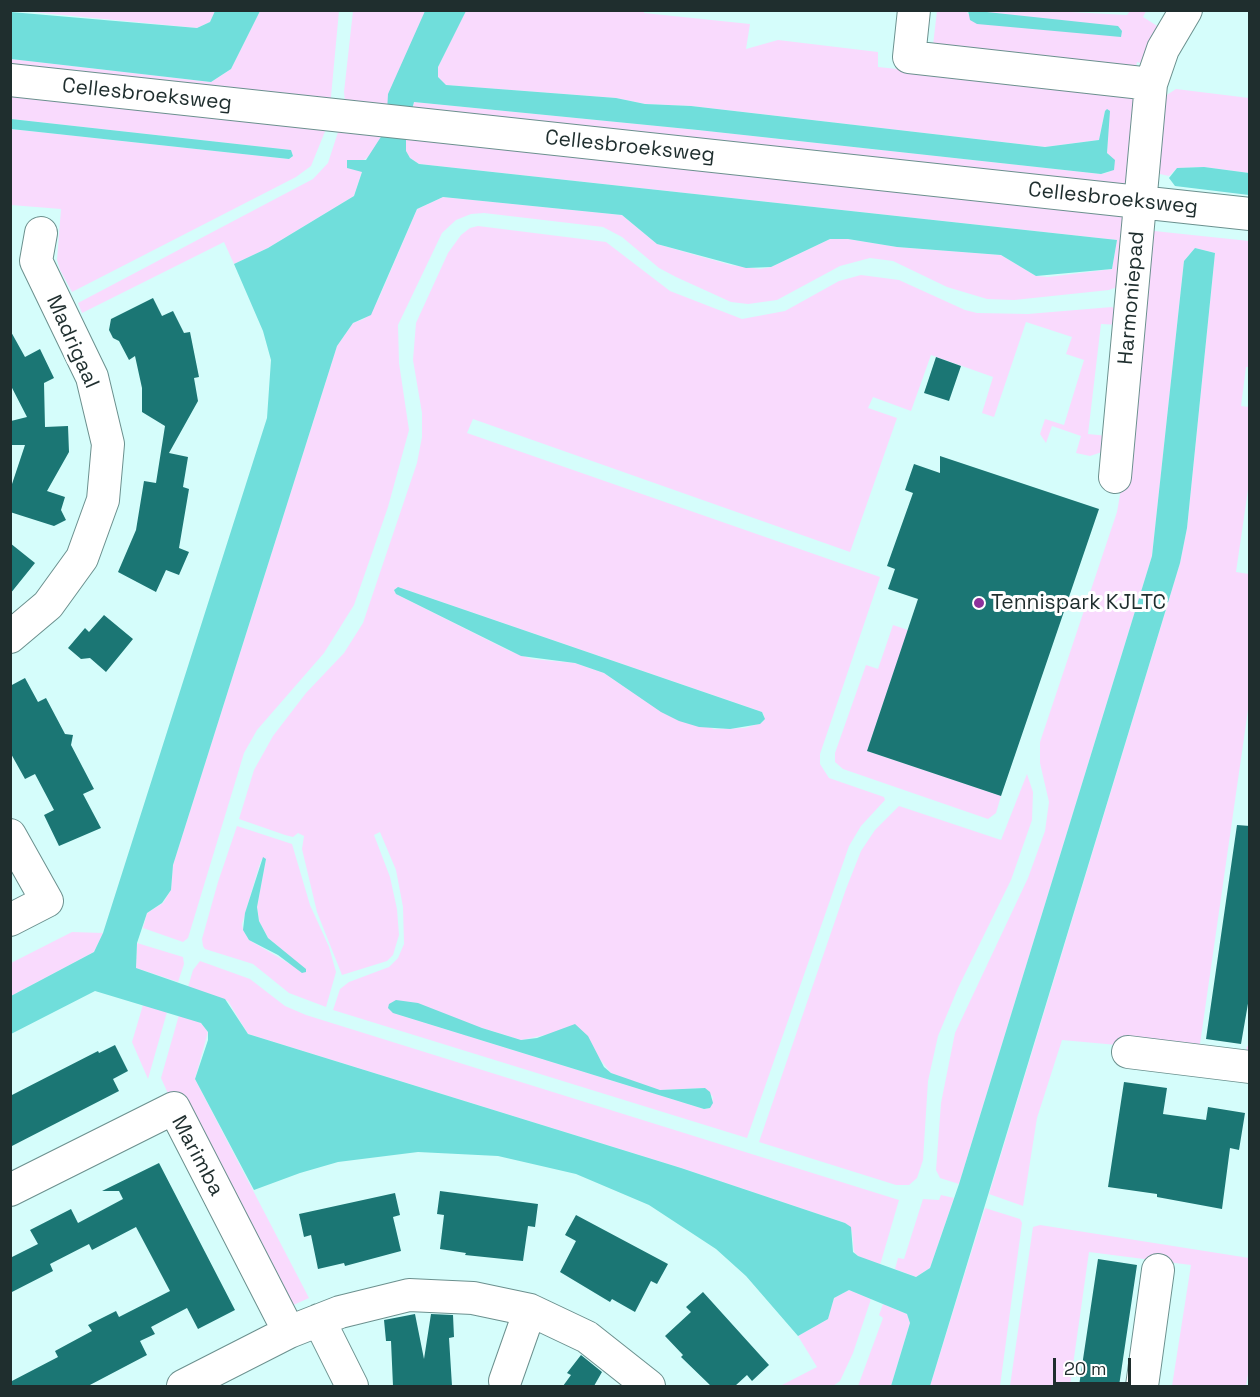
<!DOCTYPE html>
<style>
body{margin:0}
#map{position:relative;width:1260px;height:1397px;overflow:hidden;background:#d5fdfb;font-family:"Space Grotesk",sans-serif}
canvas{display:block}
.frame{position:absolute;inset:0;border:12px solid #1f2e2e;pointer-events:none}
.scale{position:absolute;left:1053px;top:1358px;width:78px;height:27px;box-sizing:border-box;border:3px solid #1f2e2e;border-top:0;padding-left:8px;font-size:18px;line-height:21px;white-space:nowrap;color:#1f2e2e;-webkit-text-stroke:4px #fff;paint-order:stroke}
</style>
<div id="map">
<canvas width="1260" height="1397"></canvas>
<div class="frame"></div>
<div class="scale">20 m</div>
</div>
<script>
const c = document.querySelector('canvas').getContext('2d');
c.lineJoin = 'round';
function fillPath(path, color) {
  c.fillStyle = color;
  c.fill(path, 'evenodd');
}
function poly(rows) {
  const path = new Path2D();
  for (const r of rows) {
    path.moveTo(r[0], r[1]);
    for (let i = 2; i < r.length; i += 2) path.lineTo(r[i], r[i + 1]);
  }
  return path;
}
function stroke(path, color, width, dash) {
  c.strokeStyle = color;
  c.lineWidth = width;
  c.lineCap = dash ? 'butt' : 'round';
  c.setLineDash(dash || []);
  c.stroke(path);
}
function drawText(font, color, halo, rows, align = 'center') {
  c.font = font + ' "Space Grotesk",sans-serif';
  c.lineWidth = 6;
  c.setLineDash([]);
  c.textBaseline = 'middle';
  c.strokeStyle = halo;
  c.fillStyle = color;
  for (const [text, x, y, turn = 0] of rows) {
    c.save();
    c.translate(x, y);
    c.rotate((+turn || 0) * Math.PI / 180);
    c.textAlign = isNaN(turn) ? turn : align;
    if (halo) c.strokeText(text, 0, 0);
    c.fillText(text, 0, 0);
    c.restore();
  }
}
fillPath(poly([
 [11,10,215,11,210,22,197,28],
 [466,10,644,10,644,13,750,24,746,49,778,40,878,52,878,67,1128,93,1138,100,1132,181,1123,189,411,114,414,102,698,130,1101,174,1110,172,1112,159,1107,153,1109,111,1105,111,1099,140,1045,147,691,106,645,104,616,98,445,85,438,77,438,67],
 [260,11,339,11,330,107,11,71,11,59,211,82,231,69],
 [353,11,425,11,386,113,345,102,344,92],
 [937,11,968,11,967,14,983,14,980,11,1050,11,1127,15,1130,11,1146,11,1143,17,1162,29,1147,65,1137,62,1136,67,933,45],
 [11,88,326,129,311,166,296,177,72,292,60,270,57,260,61,209,11,205,11,129,289,159,293,156,290,150,11,119],
 [1176,89,1249,98,1249,173,1204,167,1177,168,1169,176,1151,172,1159,100],
 [339,129,387,129,371,155,362,161,348,160,362,172,354,196,268,248,234,264,224,242,82,313,78,303,313,179,328,163],
 [406,132,1124,208,1125,284,1109,290,1014,300,987,299,947,287,893,261,870,258,840,266,777,300,748,304,731,302,676,277,659,268,622,237,603,227,484,213,471,214,456,220,442,233,398,325,399,363,409,430,388,507,354,605,324,653,257,730,244,753,188,938,183,942,143,928,147,913,163,903,171,890,173,865,337,346,353,323,364,319,378,300,417,209,443,197,622,215,657,244,731,265,760,269,771,267,830,239,848,239,897,247,1001,255,1036,276,1048,277,1112,269,1117,240,419,164,410,158,406,152],
 [478,226,606,242,670,291,742,319,785,311,839,281,861,275,899,280,965,310,977,313,1028,314,1112,307,1115,309,1121,325,1101,324,1088,434,1108,436,1102,452,1090,456,1076,453,1081,436,1052,426,1046,443,1040,434,1045,419,1064,425,1084,360,1066,354,1072,337,1026,322,994,417,982,413,993,377,931,355,911,411,873,397,868,408,897,418,850,552,473,419,467,433,880,577,820,754,820,764,829,778,884,797,885,800,861,826,849,846,747,1138,333,1010,340,989,349,982,389,967,398,958,404,944,403,907,396,870,380,832,374,835,390,877,397,909,399,935,393,955,387,961,342,975,317,912,302,849,304,836,298,833,293,837,285,835,239,819,254,770,273,736,306,693,344,653,363,623,417,463,422,437,422,413,413,360,416,323,448,253,461,235,470,228],
 [398,587,762,712,764,715,763,722,745,728,714,729,644,700,604,673,575,663,532,659,510,651,396,594,394,590],
 [393,1013,482,1028,521,1040,545,1035,599,1058,611,1073,638,1084,660,1090,705,1088,713,1097,710,1108,704,1109],
 [1154,231,1249,241,1250,367,1246,367,1241,406,1249,407,1250,476,1236,572,1249,574,1250,696,1200,1044,1246,1051,1247,1046,1249,1047,1249,1057,1062,1040,1037,1118,1023,1206,989,1194,1180,563,1187,528,1215,253,1195,248,1184,261,1152,556,959,1184,940,1178,936,1170,941,1103,955,1033,1028,878,1045,831,1049,802,1040,763,1040,742,1117,512,1124,472,1152,233],
 [893,625,908,630,867,751,1001,796,996,813,988,819,843,769,835,762,835,753,866,665,878,669],
 [1027,774,1033,792,1032,820,1011,880,958,988,938,1036,928,1081,923,1160,917,1178,909,1185,896,1185,759,1142,846,889,861,851,875,830,899,806,1001,840],
 [237,826,292,844,310,905,329,947,336,972,326,1007,289,993,253,964,205,949,203,946,202,939,218,882],
 [266,859,257,907,259,921,268,938,305,969,290,964,249,940,243,930,242,924,261,860],
 [72,932,103,933,94,952,11,996,11,963],
 [137,943,183,957,184,964,178,982,136,968],
 [200,961,250,979,285,1006,306,1015,899,1200,880,1265,858,1256,854,1252,852,1232,845,1223,681,1168,248,1034,228,1001,188,987,193,970],
 [143,1005,167,1012,148,1079,132,1042],
 [179,1015,201,1023,208,1032,195,1079,309,1298,289,1307,170,1098,161,1078],
 [941,1195,954,1198,930,1268,916,1277,895,1269,898,1258,904,1259,923,1199,939,1200],
 [985,1208,1020,1219,1022,1223,1000,1386,930,1386],
 [1040,1225,1249,1258,1250,1362,1246,1386,1172,1386,1191,1265,1089,1252,1070,1386,1010,1386,1033,1227],
 [849,1290,871,1299,853,1353,840,1381,833,1386,780,1386,817,1367,798,1336,828,1319,834,1298],
 [883,1304,907,1314,910,1323,891,1386,858,1386,883,1318,879,1315]
]), '#f9dafd');
fillPath(poly([
 [968,10,1118,26,1122,31,1121,37,977,24,970,20],
 [215,11,260,11,231,69,211,82,11,59,11,12,197,28,210,22],
 [425,11,466,11,438,67,438,77,446,85,616,98,645,104,691,106,1045,147,1099,140,1105,111,1107,109,1110,111,1107,153,1115,160,1114,170,1101,174,698,130,414,102,406,132,406,151,410,158,419,164,1117,240,1112,269,1036,276,1001,255,897,247,848,239,830,239,771,267,746,268,657,244,622,215,443,197,417,209,371,315,353,323,337,346,173,865,171,890,162,903,147,913,137,943,136,968,225,999,248,1034,681,1168,845,1223,851,1227,853,1252,858,1256,916,1277,930,1268,959,1184,1152,556,1184,261,1195,248,1215,253,1187,528,1180,563,930,1386,891,1386,910,1323,907,1314,849,1290,834,1298,828,1319,798,1336,746,1276,716,1249,649,1205,576,1174,498,1156,418,1152,338,1162,300,1173,254,1190,195,1079,208,1040,208,1032,201,1023,95,991,11,1034,11,996,94,952,103,933,267,418,271,360,263,331,234,264,268,248,354,196,362,172,347,168,347,160,366,160,386,129,388,94],
 [11,119,291,150,293,156,289,159,11,129],
 [1204,167,1249,173,1249,195,1175,186,1169,178,1177,168],
 [398,587,762,712,765,719,760,724,730,729,699,727,679,721,661,712,604,673,575,663,521,656,396,594,394,590],
 [263,857,266,859,257,907,259,921,268,938,306,969,306,972,302,973,278,955,249,940,243,930,245,913],
 [396,1000,418,1003,482,1028,521,1040,537,1038,575,1024,588,1036,604,1067,611,1073,660,1090,705,1088,710,1092,713,1103,710,1108,704,1109,393,1013,388,1008,389,1004]
]), '#70dedb');
fillPath(poly([
 [153,298,162,316,173,311,184,333,190,332,199,377,194,378,198,401,169,453,188,457,183,487,189,489,179,548,189,552,179,575,166,570,156,592,118,572,136,530,144,481,156,483,165,426,142,412,142,388,135,356,129,360,119,341,113,338,109,330,111,319],
 [10,330,25,357,40,349,54,378,44,383,45,427,68,426,69,452,47,491,65,497,61,510,66,520,54,526,10,512,10,490,25,445,12,445,11,421,27,417,10,384],
 [936,357,961,366,949,401,924,393],
 [940,456,1099,509,1001,796,867,751,918,599,888,589,895,569,887,566,913,493,905,490,914,464,940,473],
 [10,543,35,563,10,594],
 [104,615,133,639,106,672,90,658,81,659,68,648,85,628,89,632],
 [25,678,38,702,46,698,65,734,73,735,71,745,94,789,83,794,101,828,59,846,44,815,54,810,35,774,25,779,10,752,10,686],
 [1237,825,1250,826,1250,992,1241,1044,1206,1039],
 [115,1045,128,1071,113,1079,119,1091,10,1147,10,1096,98,1051,99,1053],
 [1124,1082,1167,1088,1163,1114,1206,1120,1208,1107,1245,1113,1239,1150,1230,1148,1222,1209,1157,1197,1157,1194,1108,1187],
 [159,1163,235,1310,198,1329,187,1308,151,1327,155,1334,140,1341,147,1355,88,1386,10,1386,10,1382,58,1357,55,1351,92,1331,88,1325,116,1311,119,1317,170,1291,136,1227,92,1250,89,1244,50,1264,53,1271,10,1293,10,1258,38,1244,30,1230,71,1209,78,1223,123,1199,119,1191,102,1191],
 [440,1191,538,1204,535,1227,528,1226,523,1261,465,1255,466,1253,440,1249,444,1215,437,1214],
 [395,1193,400,1215,393,1217,401,1251,345,1266,344,1263,318,1269,311,1235,304,1237,299,1214],
 [576,1215,668,1264,657,1284,651,1281,635,1312,612,1299,610,1302,560,1272,576,1241,565,1235],
 [1098,1259,1137,1265,1119,1386,1079,1386],
 [703,1292,769,1365,752,1381,747,1375,735,1386,711,1386,681,1357,683,1355,665,1336,691,1312,686,1307],
 [415,1314,424,1359,431,1314,453,1315,454,1337,449,1338,452,1386,393,1386,391,1341,386,1341,384,1320],
 [581,1355,602,1372,594,1386,563,1386,571,1375,567,1373]
]), '#1b7674');
const street = poly([
 [914,10,909,57,1151,84],
 [10,80,1250,214],
 [1115,477,1151,84,1163,49,1186,10],
 [10,637,48,605,82,558,103,500,108,444,92,377,36,261,41,233],
 [10,835,47,901,10,920],
 [1128,1052,1250,1067],
 [10,1190,174,1108,289,1332],
 [319,1320,352,1386],
 [505,1381,530,1310],
 [183,1386,289,1332,340,1312,409,1295,473,1298,530,1310,587,1337,649,1386],
 [1142,1386,1158,1270]
]);
stroke(street, '#6b908e', 34);
stroke(street, '#fff', 32);
for (const [x, y, r, color] of [
 [979,603,6,"#8d319b"]
]) {
  const dot = new Path2D();
  dot.arc(x, y, r, 0, 2 * Math.PI);
  c.fillStyle = color;
  c.fill(dot);
  stroke(dot, '#fff', 2);
}
drawText('21px', '#1f2e2e', '#fff', [
 ["Cellesbroeksweg",147,95,6],
 ["Cellesbroeksweg",630,147,6],
 ["Cellesbroeksweg",1113,199,6],
 ["Harmoniepad",1132,298,-85],
 ["Madrigaal",72,342,66],
 ["Marimba",197,1156,62]
]);
drawText('21px', '#1f2e2e', '#fff', [
 ["Tennispark KJLTC",991,603]
], 'left');
</script>
